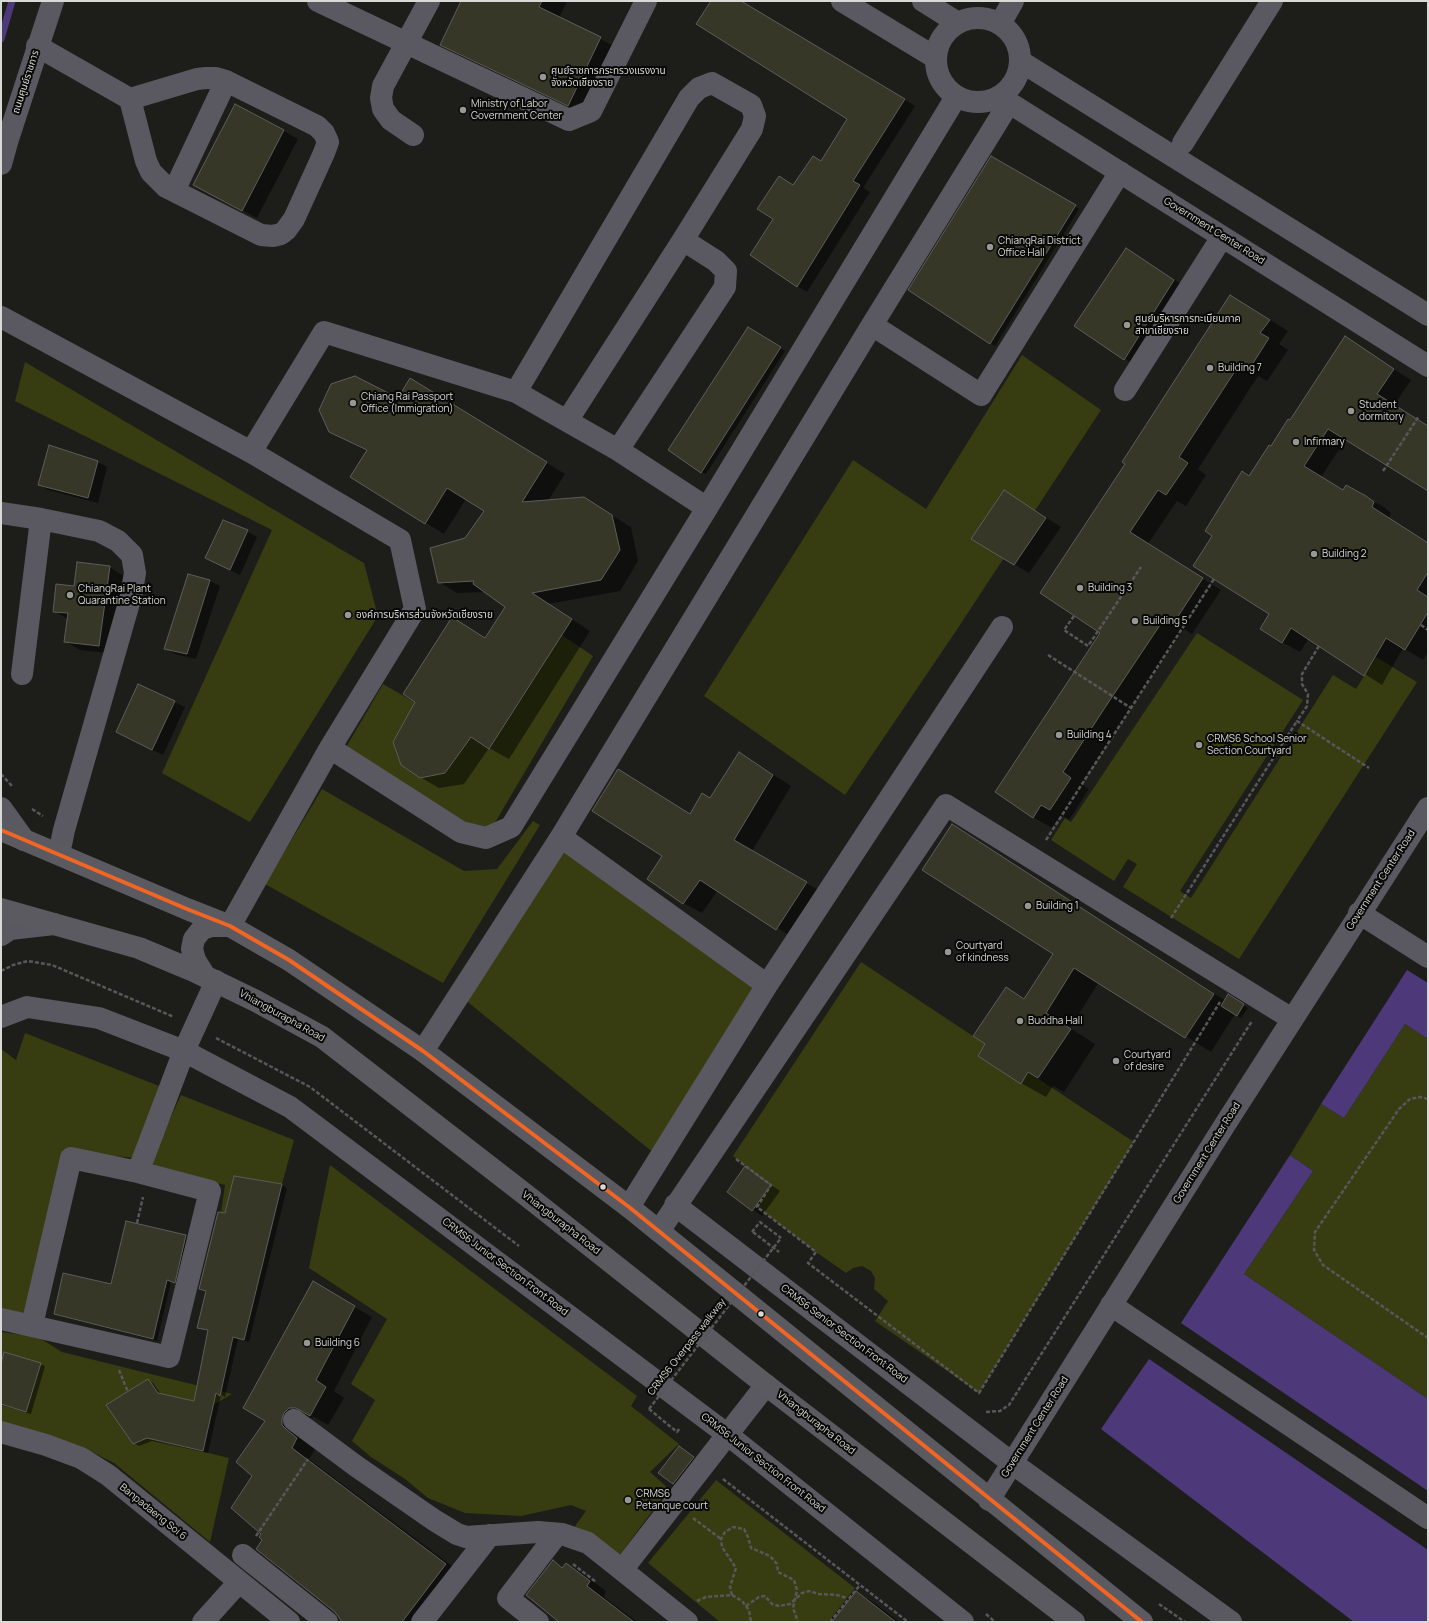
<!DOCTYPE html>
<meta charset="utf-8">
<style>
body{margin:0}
#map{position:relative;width:1429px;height:1623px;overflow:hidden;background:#1d1e1a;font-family:Manrope,sans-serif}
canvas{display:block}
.frame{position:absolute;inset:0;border:2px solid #d9dad6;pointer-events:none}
</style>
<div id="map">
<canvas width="1429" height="1623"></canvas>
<div class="frame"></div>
</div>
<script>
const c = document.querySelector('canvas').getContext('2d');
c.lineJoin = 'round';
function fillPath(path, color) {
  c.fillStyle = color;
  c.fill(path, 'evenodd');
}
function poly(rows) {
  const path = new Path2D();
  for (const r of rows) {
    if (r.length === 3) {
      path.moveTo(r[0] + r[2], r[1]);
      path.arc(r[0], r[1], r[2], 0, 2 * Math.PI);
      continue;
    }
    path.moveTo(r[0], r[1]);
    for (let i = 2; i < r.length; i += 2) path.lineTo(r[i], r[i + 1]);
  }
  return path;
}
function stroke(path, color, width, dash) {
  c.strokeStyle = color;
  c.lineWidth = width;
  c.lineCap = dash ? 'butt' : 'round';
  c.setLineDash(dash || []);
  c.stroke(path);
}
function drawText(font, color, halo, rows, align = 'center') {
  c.font = font + ' Manrope,"Noto Sans Thai",sans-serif';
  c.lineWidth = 4;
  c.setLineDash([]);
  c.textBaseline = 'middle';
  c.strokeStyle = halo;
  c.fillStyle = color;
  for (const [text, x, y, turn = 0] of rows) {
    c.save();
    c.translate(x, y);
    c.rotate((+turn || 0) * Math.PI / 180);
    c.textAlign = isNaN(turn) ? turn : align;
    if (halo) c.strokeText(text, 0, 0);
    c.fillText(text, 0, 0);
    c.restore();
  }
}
fillPath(poly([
 [1022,355,1101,410,956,631,845,795,704,696,853,460,926,509],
 [25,362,364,563,378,616,250,822,162,773,272,530,15,401],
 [1197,633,1303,700,1180,891,1191,898,1333,675,1356,689,1376,657,1417,682,1239,959,1123,887,1137,864,1128,859,1114,881,1051,840,1065,818,1071,822],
 [562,635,593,656,486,838,341,756,383,684,433,713,407,718,393,742,401,765,420,778,445,773,460,752,455,727,490,749],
 [322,789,464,871,497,869,533,821,540,825,443,983,265,884],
 [561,837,767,985,660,1158,459,995],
 [861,962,985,1044,978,1056,1020,1083,1028,1072,1134,1142,979,1393,875,1321,888,1301,874,1289,875,1278,871,1271,862,1266,853,1268,846,1273,816,1252,757,1207,771,1185,733,1156],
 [1405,1024,1428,1039,1428,1399,1244,1274,1313,1171,1290,1155,1321,1104,1344,1118],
 [25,1033,159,1086,135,1158,69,1152,21,1323,1,1319,1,1049,16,1060],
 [181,1095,294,1140,282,1184,234,1176,225,1213,221,1212,225,1185,154,1168,151,1160],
 [330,1165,637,1396,631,1406,679,1444,650,1472,669,1489,615,1561,573,1529,586,1511,571,1505,521,1516,465,1513,428,1498,405,1479,371,1457,352,1441,375,1400,351,1384,387,1319,309,1268],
 [1,1332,38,1337,62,1352,232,1394,213,1405,158,1393,148,1380,106,1405,133,1444,147,1438,229,1458,210,1542,114,1463,84,1448,1,1423],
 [716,1480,855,1588,828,1622,720,1622,648,1563]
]), '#383c11');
fillPath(poly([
 [1407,970,1428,983,1428,1039,1405,1024,1344,1118,1321,1104],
 [1290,1155,1313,1171,1244,1274,1428,1399,1428,1491,1181,1323],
 [1149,1359,1428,1550,1428,1622,1354,1622,1101,1429]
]), '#4d397a');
fillPath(poly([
 [462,1,567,1,559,18,620,49,588,116,461,56,441,44],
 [712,1,740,1,915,106,863,188,870,192,807,292,797,286,794,186,822,162,848,119],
 [284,131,298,139,257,218,209,193],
 [991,157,1079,209,995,346,990,343],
 [1126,249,1189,289,1139,368,1076,326],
 [1250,307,1288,331,1279,344,1288,350,1267,381,1258,376,1198,469,1206,475,1186,506,1177,501,1148,544,1221,590,1192,634,1184,629,1081,784,1089,789,1069,820,1061,815,1052,828,1033,817,1101,633,1041,593],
 [748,328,785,351,706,474,701,472],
 [1346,338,1411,380,1394,405,1428,427,1428,490,1346,439,1321,477,1344,491,1365,497,1384,507,1391,513,1389,518,1428,543,1428,652,1423,660,1403,648,1382,685,1309,638,1300,652,1282,642,1271,614,1250,477,1290,421],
 [429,391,565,474,548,501,583,498,631,527,638,561,620,591,548,604,590,631,509,759,489,748,464,784,439,788,420,777,486,639,506,607,485,592,457,593,439,582,485,511,466,499,444,534,351,477,367,451,330,431,398,400],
 [98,462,107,467,98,503,48,490,39,484],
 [1004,491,1061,527,1029,573,972,539],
 [247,531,257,537,240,575,206,558],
 [109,567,124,576,114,654,80,650,65,641,68,619,54,611,75,587],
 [188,575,210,581,220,586,196,659,175,654,165,648],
 [138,685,185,707,163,755,126,737],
 [740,753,791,786,752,851,825,894,795,939,718,890,702,913,683,903,691,815,710,799],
 [952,825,977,840,1226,1001,1229,996,1248,1008,1241,1018,1235,1014,1211,1052,1099,982,1070,1028,1095,1044,1064,1092,1053,1086,1046,1097,1021,1083,987,1043,1006,988,1025,999,1054,953],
 [745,1167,780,1191,762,1216,728,1191],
 [235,1177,282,1185,287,1188,249,1342,238,1339,225,1397,221,1395,208,1453,152,1441,139,1446,134,1443,148,1381,153,1383,162,1395,195,1402,209,1331,199,1327,207,1292,200,1289,226,1214],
 [126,1222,186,1236,190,1239,179,1284,171,1282,157,1341,59,1316,55,1314,111,1285],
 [313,1283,372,1317,334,1391,344,1398,328,1425,314,1417,307,1419,315,1449,309,1459,464,1575,427,1622,344,1622,340,1619,336,1612,262,1534,254,1476,267,1421],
 [40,1364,45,1366,31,1414,1,1405,1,1367],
 [679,1447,703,1463,683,1489,659,1473],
 [553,1561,564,1568,566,1564,583,1574,606,1591,604,1597,637,1622,561,1622],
 [857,1592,876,1604,899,1622,833,1622]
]), '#0007');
stroke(poly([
 [1,39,12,1]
]), '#4d397a', 7);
const building = poly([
 [461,1,542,1,539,7,601,37,568,106,440,45,461,1],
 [711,1,741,1,905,99,853,181,860,185,797,287,750,255,773,219,757,209,779,176,793,185,813,156,821,161,847,119,696,24,711,1],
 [235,104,284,130,242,211,193,185,235,104],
 [991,156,1076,205,990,344,908,290,991,156],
 [1126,248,1174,280,1124,360,1074,326,1126,248],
 [1230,295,1270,320,1260,333,1269,338,1248,371,1239,365,1179,457,1188,463,1166,495,1158,490,1130,532,1203,578,1173,624,1164,619,1104,709,1063,772,1071,778,1050,810,1041,805,1033,818,995,792,1100,633,1040,593,1125,464,1122,462,1230,295],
 [748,327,781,347,701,473,668,450,748,327],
 [1345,336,1394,369,1377,394,1428,426,1428,491,1328,429,1304,466,1343,490,1346,485,1366,496,1374,502,1372,507,1428,543,1428,572,1417,590,1428,597,1428,612,1405,650,1386,638,1364,676,1291,628,1282,643,1260,629,1269,614,1193,566,1212,536,1205,531,1242,471,1249,476,1269,445,1271,446,1288,419,1290,420,1345,336],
 [355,376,398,398,410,378,547,462,522,502,584,497,612,515,620,550,601,580,532,593,572,619,489,749,471,737,445,773,420,778,401,765,393,742,415,702,403,694,452,617,485,638,505,607,473,584,474,581,438,583,430,548,465,538,484,511,447,488,425,524,350,477,367,450,329,432,319,410,331,384,355,376],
 [49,445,98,461,88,498,38,485,49,445],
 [1004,490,1046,518,1014,565,971,539,1004,490],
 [223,520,248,530,230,570,205,558,223,520],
 [77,562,110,566,99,646,64,642,68,613,53,612,56,584,74,586,77,562],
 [188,574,210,580,187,654,164,649,188,574],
 [138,684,175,701,152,750,116,732,138,684],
 [739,752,773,775,734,840,807,882,776,930,700,880,683,904,647,879,662,856,592,811,618,769,690,814,702,793,710,798,739,752],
 [952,824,1214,994,1185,1038,1074,968,1046,1013,1071,1029,1038,1078,1028,1072,1021,1084,978,1056,985,1044,973,1036,1006,987,1024,999,1053,954,922,870,952,824],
 [1228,994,1244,1004,1237,1016,1221,1006,1228,994],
 [745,1166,771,1185,752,1211,727,1192,745,1166],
 [234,1176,282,1184,244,1340,233,1337,220,1396,216,1393,203,1451,147,1438,133,1444,106,1405,148,1379,158,1393,194,1401,208,1330,197,1328,206,1291,199,1289,218,1212,225,1213,234,1176],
 [126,1221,186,1235,175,1283,167,1280,153,1339,54,1314,63,1273,111,1284,126,1221],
 [313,1281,355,1306,316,1380,326,1387,310,1416,296,1408,289,1408,284,1413,282,1419,282,1425,287,1430,297,1438,292,1448,446,1564,402,1622,342,1622,335,1612,256,1549,262,1540,259,1537,261,1534,231,1508,252,1476,236,1462,265,1421,243,1408,313,1281],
 [4,1352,41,1363,26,1412,1,1404,1,1364,4,1352],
 [679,1446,694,1457,673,1484,658,1473,679,1446],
 [553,1560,562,1568,566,1563,590,1581,587,1586,634,1622,559,1622,526,1595,553,1560],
 [856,1591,896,1622,832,1622,856,1591]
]);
fillPath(building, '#363727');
stroke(building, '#5d5e5b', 1);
stroke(poly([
 [1383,471,1419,416],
 [1074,616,1064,630,1088,646,1141,567],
 [1421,625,1428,630],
 [1319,646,1302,674,1302,684,1308,694,1307,706,1297,721,1369,768],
 [1048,655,1131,708],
 [1,774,12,786],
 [32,809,43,816],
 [1046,840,1214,579],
 [1171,918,1297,721],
 [1,971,13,965,28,961,52,965,174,1017],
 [216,1038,310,1087,519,1246],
 [1428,1099,1420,1097,1410,1099,1399,1109,1315,1232,1314,1250,1323,1265,1428,1338],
 [736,1159,771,1185,757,1207,816,1252,808,1263,979,1393,1220,1002],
 [137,1223,143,1197],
 [752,1232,760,1222,781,1238],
 [753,1232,779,1252],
 [119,1370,128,1392],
 [649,1409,677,1432,680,1428],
 [986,1412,1000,1411,1009,1405,1252,1021],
 [723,1479,908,1622],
 [693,1518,721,1539],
 [256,1536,308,1459],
 [573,1564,596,1582],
 [732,1595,730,1587,736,1568,722,1547,721,1539,725,1532,733,1527,744,1529,748,1537,751,1548,770,1556,777,1564,778,1572,794,1580,797,1590,793,1608,798,1622],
 [697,1601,706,1597,732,1595,742,1601,749,1610,751,1622],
 [1159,1604,1185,1622],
 [746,1606,759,1597,765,1596,772,1604,779,1606,790,1604,802,1593,809,1591,819,1594,837,1595,847,1598],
 [986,1614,995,1622],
 [830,1622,860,1585]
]), '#58575b', 2.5, [4, 2]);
stroke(poly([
 [318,1,569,120,591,111,646,1],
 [842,1,936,58],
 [923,1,958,23],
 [978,60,42],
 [1000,24,1013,1],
 [37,46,130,99,146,161,151,172,166,187,174,191,226,81],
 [1020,61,1428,315],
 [1000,97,1428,366],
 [130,99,197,79,206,78,216,78,226,81,317,126,324,133,328,142,324,153,294,219,286,230,281,234,273,236,261,235,174,191],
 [413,135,391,120,383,109,381,98,383,86,429,1],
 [1183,143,1272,1],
 [1,164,8,139,53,1],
 [1,317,251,452,400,540,415,609,330,748,230,926],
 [872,325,1009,103],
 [1125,390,1222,237],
 [567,421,683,240,752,129,755,116,751,105,712,83,699,88,689,98,516,392,618,450,707,508],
 [618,450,725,287,726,271,716,261,683,240],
 [251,452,324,332,516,392],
 [1,513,41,519,99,531,118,541,132,555,135,573,131,596,64,830,59,854],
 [22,674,41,519],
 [330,748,461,832,486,838,511,827,707,508,956,97],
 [1,808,24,840],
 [561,837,872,325,981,395,1120,172],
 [1359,913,1428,957],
 [1,935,10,929,54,924],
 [1,1017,27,1007,99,1018,184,1051,290,1107,728,1435,963,1622],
 [423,1051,561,837,767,985,1002,627],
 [138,1172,184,1051,216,981],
 [675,1205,1012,1463,1231,1622],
 [629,1207,767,985],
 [659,1231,946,805,1292,1019],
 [1111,1305,1428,1518],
 [1,1319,169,1357,210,1191,138,1172,71,1158,32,1325],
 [294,1420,356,1466,434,1520,457,1534,466,1537,538,1532,562,1534,588,1543,622,1570],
 [1,1432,46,1445,81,1458,108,1475,289,1622],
 [989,1500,1226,1123,1428,808],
 [243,1555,327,1622],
 [203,1622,239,1582],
 [422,1622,490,1535],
 [538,1622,508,1598,557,1534],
 [687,1622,622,1570,766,1385]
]), '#5a5861', 22);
stroke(poly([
 [1,830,187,909,230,926,289,960,423,1051,629,1207,1142,1622],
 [1,909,139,948,194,971,256,1001,322,1037,526,1195,766,1385,1074,1622],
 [205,976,195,960,192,949,194,939,202,929,211,926,228,926]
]), '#5b5a61', 22);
stroke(poly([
 [649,1409,781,1238]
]), '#58575b', 2.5, [4, 2]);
stroke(poly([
 [1,830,187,909,230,926,289,960,423,1051,629,1207,1142,1622]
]), '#f26522', 4);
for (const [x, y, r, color] of [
 [543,77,4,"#979894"],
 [463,110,4,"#979894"],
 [990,247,4,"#979894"],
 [1127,325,4,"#979894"],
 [1210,368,4,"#979894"],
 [353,403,4,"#979894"],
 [1351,411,4,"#979894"],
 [1296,442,4,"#979894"],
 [1314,554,4,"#979894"],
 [1080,588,4,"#979894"],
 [70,595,4,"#979894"],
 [348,615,4,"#979894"],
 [1135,621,4,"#979894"],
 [1059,735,4,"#979894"],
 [1199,745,4,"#979894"],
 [1028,906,4,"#979894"],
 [948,952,4,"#979894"],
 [1020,1021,4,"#979894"],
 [1116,1061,4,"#979894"],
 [603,1187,3.5,"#d9dad6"],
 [761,1314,3.5,"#d9dad6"],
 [307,1343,4,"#979894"],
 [628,1500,4,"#979894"]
]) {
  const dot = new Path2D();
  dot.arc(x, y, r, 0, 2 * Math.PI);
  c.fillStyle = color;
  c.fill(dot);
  stroke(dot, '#080806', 1.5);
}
drawText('10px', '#d9dad6', '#080806', [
 ["ศูนย์ราชการกระทรวงแรงงาน",551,71],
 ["จังหวัดเชียงราย",551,83],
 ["Ministry of Labor",471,104],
 ["Government Center",471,116],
 ["ChiangRai District",998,241],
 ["Office Hall",998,253],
 ["ศูนย์บริหารการทะเบียนภาค",1135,319],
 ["สาขาเชียงราย",1135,331],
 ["Building 7",1218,368],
 ["Chiang Rai Passport",361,397],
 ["Office (Immigration)",361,409],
 ["Student",1359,405],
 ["dormitory",1359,417],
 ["Infirmary",1304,442],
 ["Building 2",1322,554],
 ["Building 3",1088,588],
 ["ChiangRai Plant",78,589],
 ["Quarantine Station",78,601],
 ["องค์การบริหารส่วนจังหวัดเชียงราย",356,615],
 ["Building 5",1143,621],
 ["Building 4",1067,735],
 ["CRMS6 School Senior",1207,739],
 ["Section Courtyard",1207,751],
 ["Building 1",1036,906],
 ["Courtyard",956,946],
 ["of kindness",956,958],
 ["Buddha Hall",1028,1021],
 ["Courtyard",1124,1055],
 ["of desire",1124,1067],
 ["Building 6",315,1343],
 ["CRMS6",636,1494],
 ["Petanque court",636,1506]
], 'left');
drawText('10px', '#d9dad6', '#080806', [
 ["ถนนศูนย์ราชการ",26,82,-72],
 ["Government Center Road",1214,231,32],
 ["Government Center Road",1381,880,-57],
 ["Vhiangburapha Road",282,1016,29],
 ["Government Center Road",1207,1153,-58],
 ["Vhiangburapha Road",561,1223,38],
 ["CRMS6 Junior Section Front Road",505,1267,37],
 ["CRMS6 Senior Section Front Road",844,1334,37],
 ["CRMS6 Overpass walkway",687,1347,-52],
 ["Vhiangburapha Road",816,1423,38],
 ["Government Center Road",1035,1427,-58],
 ["CRMS6 Junior Section Front Road",763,1463,38],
 ["Banpadaeng Soi 6",153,1512,39]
]);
</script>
